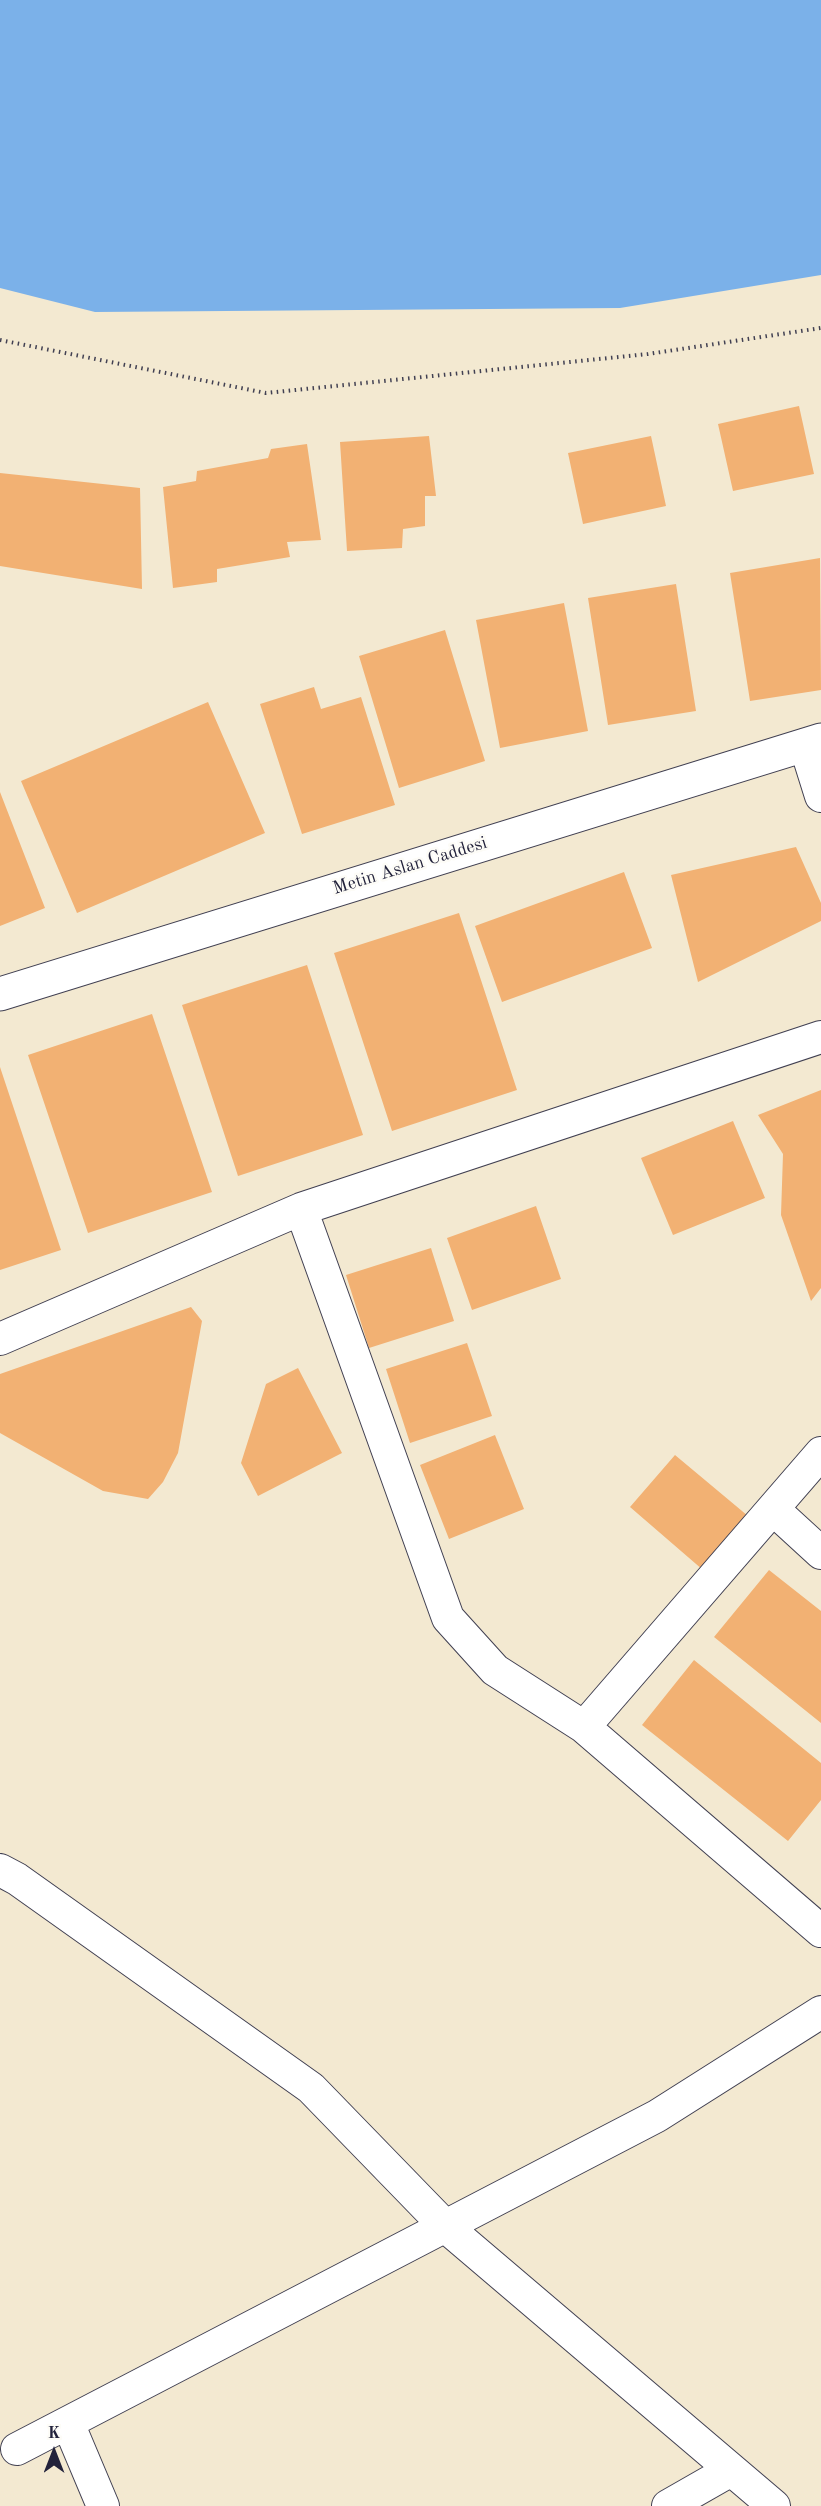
<!DOCTYPE html>
<style>
body{margin:0}
#map{position:relative;width:821px;height:2506px;overflow:hidden;background:#f3e9d1;font-family:"Old Standard TT",serif}
canvas{display:block}
.north{position:absolute;left:24px;top:2422px;width:60px;height:60px;-webkit-text-stroke:4px #fdfcf7;paint-order:stroke;rotate:0deg;font-size:16px;font-weight:700;line-height:24px;text-align:center;color:#22223b}
.north::after{content:'';display:block;margin:auto;width:21px;height:27px;background:#22223b;clip-path:polygon(50% 0,100% 100%,50% 72%,0 100%)}
</style>
<div id="map">
<canvas width="821" height="2506"></canvas>
<div class="north">K</div>
</div>
<script>
const c = document.querySelector('canvas').getContext('2d');
c.lineJoin = 'round';
function fillPath(path, color) {
  c.fillStyle = color;
  c.fill(path, 'evenodd');
}
function poly(rows) {
  const path = new Path2D();
  for (const r of rows) {
    path.moveTo(r[0], r[1]);
    for (let i = 2; i < r.length; i += 2) path.lineTo(r[i], r[i + 1]);
  }
  return path;
}
function stroke(path, color, width, dash) {
  c.strokeStyle = color;
  c.lineWidth = width;
  c.lineCap = dash ? 'butt' : 'round';
  c.setLineDash(dash || []);
  c.stroke(path);
}
function drawText(font, color, halo, rows, align = 'center') {
  c.font = font + ' "Old Standard TT",serif';
  c.lineWidth = 5;
  c.setLineDash([]);
  c.textBaseline = 'middle';
  c.strokeStyle = halo;
  c.fillStyle = color;
  for (const [text, x, y, turn = 0] of rows) {
    c.save();
    c.translate(x, y);
    c.rotate((+turn || 0) * Math.PI / 180);
    c.textAlign = isNaN(turn) ? turn : align;
    if (halo) c.strokeText(text, 0, 0);
    c.fillText(text, 0, 0);
    c.restore();
  }
}
fillPath(poly([
 [0,0,821,0,821,275,620,308,95,312,0,288]
]), '#7bb1e9');
fillPath(poly([
 [799,406,814,474,733,491,718,424],
 [429,436,436,496,425,496,425,526,403,529,402,548,347,551,340,442],
 [651,436,666,506,583,524,568,453],
 [307,444,321,540,287,542,290,557,217,569,217,582,173,588,163,487,196,481,197,471,268,458,271,449],
 [0,473,140,488,142,589,0,566],
 [820,558,821,690,750,701,730,573],
 [676,584,696,711,608,725,588,598],
 [564,603,588,731,500,748,476,620],
 [445,630,485,761,399,788,359,656],
 [314,687,321,709,361,697,395,805,302,834,260,704],
 [208,702,265,833,77,913,21,781],
 [0,792,45,908,0,926],
 [796,847,821,903,821,921,698,982,671,875],
 [624,872,652,948,502,1002,475,926],
 [459,913,517,1090,392,1131,334,953],
 [307,965,363,1135,238,1176,182,1005],
 [152,1014,212,1192,88,1233,28,1055],
 [0,1067,61,1250,0,1270],
 [821,1090,821,1288,811,1301,781,1215,783,1154,758,1115],
 [733,1121,765,1198,673,1235,641,1158],
 [536,1206,561,1279,472,1310,447,1238],
 [431,1248,454,1321,369,1348,346,1275],
 [191,1307,202,1321,178,1453,163,1482,148,1499,103,1491,0,1433,0,1374],
 [467,1343,492,1416,410,1443,386,1369],
 [298,1368,342,1453,258,1496,241,1463,266,1384],
 [495,1435,524,1509,449,1539,420,1465],
 [675,1455,748,1516,703,1570,630,1507],
 [769,1570,821,1611,821,1723,714,1637],
 [694,1660,821,1763,821,1800,788,1841,642,1725]
]), '#f2b173');
const street = poly([
 [805,745,821,796],
 [301,1209,448,1618,495,1670,584,1727,821,1931],
 [0,1339,301,1209,821,1037],
 [773,1509,821,1553],
 [584,1727,821,1453],
 [0,1870,17,1879,311,2088,445,2226,774,2506],
 [68,2423,103,2506],
 [17,2449,657,2116,821,2012],
 [668,2506,731,2470]
]);
const secondary = poly([
 [0,994,821,740]
]);
stroke(street, '#414052', 34);
stroke(secondary, '#414052', 35);
stroke(poly([
 [0,340,266,393,648,354,821,328]
]), '#414052', 4, [1.5, 4.5]);
stroke(street, '#fff', 32);
stroke(secondary, '#fff', 33);
drawText('18px', '#22223b', '#fdfcf7', [
 ["Metin Aslan Caddesi",410,866,-17]
]);
</script>
